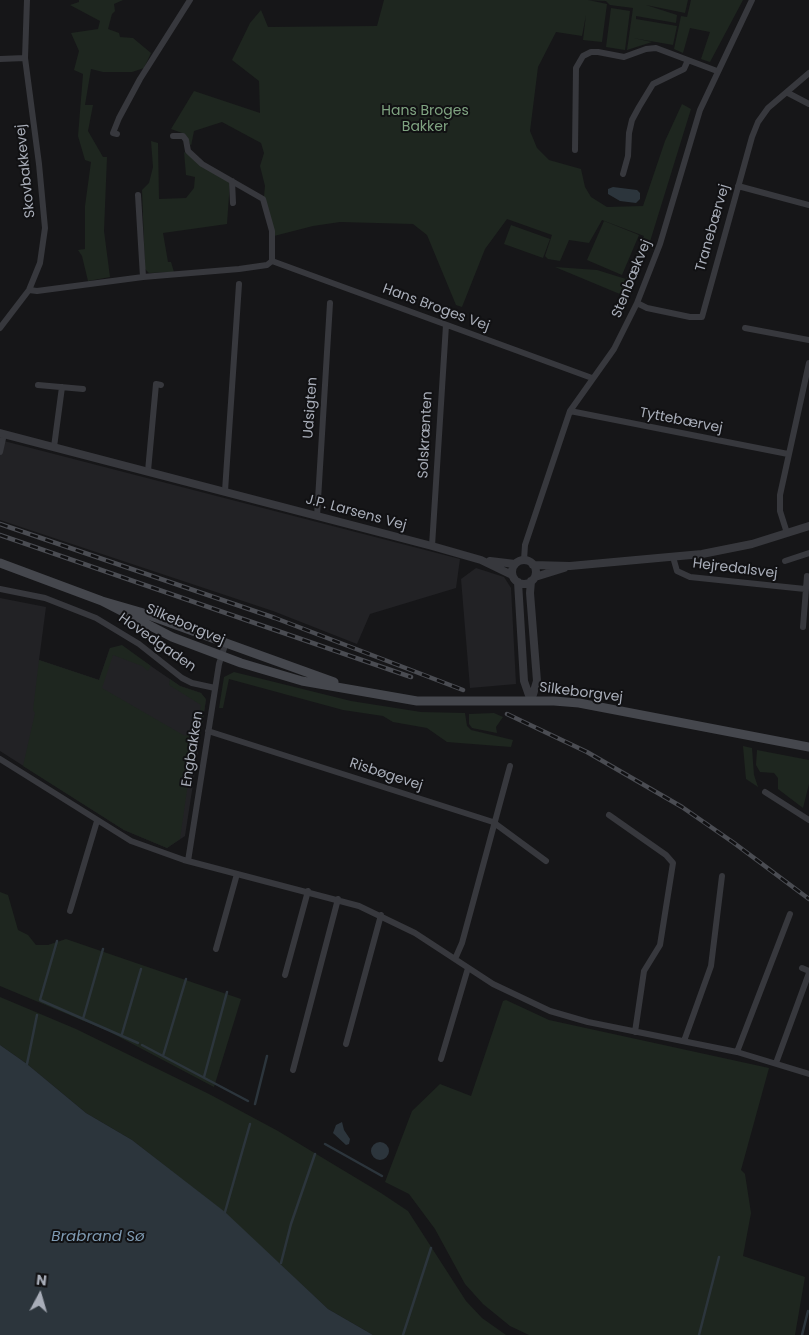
<!DOCTYPE html>
<meta charset="utf-8">
<style>
body{margin:0}
#map{position:relative;width:809px;height:1335px;overflow:hidden;background:#161618;font-family:Poppins,sans-serif}
canvas{display:block}
.north{position:absolute;left:15px;top:1270px;width:50px;height:50px;-webkit-text-stroke:4px #111113;paint-order:stroke;rotate:6deg;font-size:14px;font-weight:700;line-height:20px;text-align:center;color:#a8adb8}
.north::after{content:'';display:block;margin:auto;width:18px;height:22px;background:#a8adb8;clip-path:polygon(50% 0,100% 100%,50% 72%,0 100%)}
</style>
<div id="map">
<canvas width="809" height="1335"></canvas>
<div class="north">N</div>
</div>
<script>
const c = document.querySelector('canvas').getContext('2d');
c.lineJoin = 'round';
function fillPath(path, color) {
  c.fillStyle = color;
  c.fill(path, 'evenodd');
}
function poly(rows) {
  const path = new Path2D();
  for (const r of rows) {
    if (r.length === 3) {
      path.moveTo(r[0] + r[2], r[1]);
      path.arc(r[0], r[1], r[2], 0, 2 * Math.PI);
      continue;
    }
    path.moveTo(r[0], r[1]);
    for (let i = 2; i < r.length; i += 2) path.lineTo(r[i], r[i + 1]);
  }
  return path;
}
function stroke(path, color, width, dash) {
  c.strokeStyle = color;
  c.lineWidth = width;
  c.lineCap = dash ? 'butt' : 'round';
  c.setLineDash(dash || []);
  c.stroke(path);
}
function drawText(font, color, halo, rows, align = 'center') {
  c.font = font + ' Poppins,sans-serif';
  c.lineWidth = 4;
  c.setLineDash([]);
  c.textBaseline = 'middle';
  c.strokeStyle = halo;
  c.fillStyle = color;
  for (const [text, x, y, turn = 0] of rows) {
    c.save();
    c.translate(x, y);
    c.rotate((+turn || 0) * Math.PI / 180);
    c.textAlign = isNaN(turn) ? turn : align;
    if (halo) c.strokeText(text, 0, 0);
    c.fillText(text, 0, 0);
    c.restore();
  }
}
fillPath(poly([
 [0,440,460,559,456,588,370,614,357,644,273,611,0,520],
 [476,568,504,577,511,588,516,684,470,688,461,579],
 [0,598,46,607,39,660,99,680,110,648,145,662,180,686,201,693,206,700,185,836,167,848,124,830,0,751]
]), '#222225');
fillPath(poly([
 [79,0,123,0,114,4,115,11,112,14,108,29,119,33,120,37,133,38,151,53,144,68,132,72,103,72,91,69,85,105,93,105,88,131,103,157,107,157,104,231,110,277,88,281,82,256,78,250,85,249,85,206,91,162,85,160,78,136,83,74,74,70,79,51,71,33,98,29,100,21,70,5,79,2],
 [384,0,588,0,607,4,602,42,583,40,586,15,582,36,556,32,538,67,530,131,537,148,549,160,581,169,585,187,591,197,607,207,643,206,665,141,682,104,691,109,648,248,627,297,555,267,597,270,626,279,644,236,602,220,589,243,569,240,560,261,548,259,545,256,552,235,507,219,485,249,462,307,456,305,427,235,413,224,340,222,313,226,274,236,264,197,265,186,260,166,264,153,261,143,222,122,194,131,191,146,185,134,171,129,194,91,260,113,259,81,232,60,250,23,261,10,268,27,377,26],
 [588,0,688,0,685,13,646,5,677,15,676,23,636,16,636,19,677,26,673,45,633,38,652,42,627,50,633,8,610,5,606,1],
 [691,0,743,0,710,62,701,59,710,32,690,28,683,53,674,49,681,16,687,17],
 [611,8,630,11,625,50,606,47],
 [151,141,158,143,159,199,186,198,194,188,195,177,186,175,184,152,230,182,227,224,163,233,168,262,171,262,174,272,149,273,145,269,142,190,149,183,153,167],
 [604,221,639,235,622,275,587,260],
 [511,225,550,239,543,258,504,244],
 [122,645,151,666,148,671,142,666,113,655,102,688,185,736,195,731,201,705,169,685,170,679,180,686,201,693,206,699,199,745,193,748,180,839,167,848,124,830,23,766,35,713,33,710,39,660,99,680,110,648],
 [234,672,351,701,421,712,465,713,467,726,471,730,513,740,511,747,447,742,427,728,393,722,383,716,343,710,229,679,223,708,219,708,224,677],
 [494,713,503,717,496,727,497,733,472,728,469,724,469,714],
 [743,746,752,748,754,775,758,787,746,779],
 [757,750,809,760,809,784,803,808,778,789,778,778,774,773,760,772,756,765],
 [0,892,8,895,18,930,28,935,36,945,48,945,66,939,241,999,214,1087,108,1031,0,986],
 [0,997,76,1029,209,1094,278,1131,381,1193,408,1211,466,1301,482,1318,506,1335,373,1335,328,1309,224,1212,132,1140,86,1113,27,1064,0,1045],
 [506,1000,549,1020,769,1068,741,1170,745,1174,751,1213,743,1256,805,1277,795,1335,529,1335,510,1326,483,1304,465,1284,435,1229,409,1194,385,1182,412,1111,440,1084,471,1096,503,1001]
]), '#1e261f');
fillPath(poly([
 [613,187,637,190,640,193,640,199,636,203,620,201,608,194,608,189],
 [0,1045,27,1064,86,1113,132,1140,225,1212,328,1309,373,1335,0,1335],
 [342,1122,344,1130,350,1139,349,1144,346,1145,333,1133,336,1125],
 [380,1151,9]
]), '#2c353c');
stroke(poly([
 [57,941,40,1000,138,1043],
 [83,1019,103,949],
 [122,1034,141,969],
 [142,1045,248,1101],
 [163,1056,186,979],
 [27,1064,37,1015],
 [204,1077,227,992],
 [255,1104,267,1056],
 [325,1144,382,1176],
 [225,1212,250,1124],
 [281,1263,291,1224,315,1154],
 [403,1335,431,1248],
 [699,1335,719,1257],
 [802,1335,808,1311]
]), '#2c353c', 2.5);
stroke(poly([
 [0,59,25,58],
 [788,93,809,104],
 [117,134,113,133,119,118,140,79,190,0],
 [173,136,183,136,186,140,188,151,202,164,263,199,272,231,272,261],
 [575,150,576,68,583,56,591,52,598,52,624,57,646,49,656,48,717,71],
 [623,174,628,156,629,133,632,120,639,107,653,84,684,69,688,60],
 [232,181,233,203],
 [738,186,809,205],
 [138,195,143,277],
 [272,261,592,378],
 [29,290,37,291,143,277,239,269,267,265,272,261],
 [637,303,647,308,690,317,702,317,752,137,758,122,768,108,809,73],
 [0,328,29,290,40,263,45,228,39,164,25,58,27,0],
 [745,328,809,340],
 [38,385,83,389],
 [570,411,788,454],
 [54,447,62,387],
 [0,452,4,434],
 [148,471,156,384,161,385],
 [225,491,239,284],
 [317,516,330,303],
 [787,533,780,511,780,495,809,363],
 [432,546,446,325],
 [673,557,677,571,690,577,805,589],
 [524,560,525,545,570,411,614,349,637,303,660,244,700,110,752,0],
 [785,561,809,553],
 [0,589,45,598,96,618,139,644,182,678,192,683,215,688],
 [803,627,807,576],
 [208,731,493,822,546,861],
 [0,759,131,841,184,860,359,906,415,933,493,984,550,1011,588,1022,737,1052,809,1074],
 [765,792,809,820],
 [609,815,666,855,673,863,660,945,644,971,635,1032],
 [188,861,219,664,226,642],
 [70,911,97,821],
 [216,949,237,874],
 [455,959,462,943,510,766],
 [802,968,809,971],
 [285,975,308,891],
 [684,1041,711,966,722,876],
 [346,1044,381,915],
 [737,1052,790,914],
 [441,1059,468,968],
 [776,1063,809,973],
 [293,1070,338,899]
]), '#37383d', 6);
stroke(poly([
 [0,433,432,546,481,560,512,575],
 [524,572,12],
 [490,561,515,564],
 [533,565,570,566,702,554,752,544,809,526],
 [535,577,564,568],
 [518,582,524,681,531,701],
 [531,701,537,681,530,593,531,581]
]), '#37383d', 8);
stroke(poly([
 [0,563,102,601,140,612,334,682],
 [102,601,172,637,241,663,302,681,417,701,554,701,579,703,809,747]
]), '#45474d', 9);
const rail = poly([
 [0,524,275,618,463,690],
 [0,535,411,677],
 [507,714,587,752,682,807,734,843,809,899]
]);
stroke(rail, '#4a4c52', 4.5);
stroke(rail, '#111113', 2.5, [8]);
drawText('14px', '#7fa381', '#111113', [
 ["Hans Broges",425,111],
 ["Bakker",425,127]
]);
drawText('14px', '#a8adb8', '#111113', [
 ["Skovbakkevej",26,171,-96],
 ["Tranebærvej",713,228,-74],
 ["Stenbækvej",632,279,-68],
 ["Hans Broges Vej",436,308,20],
 ["Udsigten",311,408,-86],
 ["Tyttebærvej",681,421,11],
 ["Solskrænten",426,435,-87],
 ["J.P. Larsens Vej",356,513,15],
 ["Hejredalsvej",735,569,7],
 ["Silkeborgvej",185,625,23],
 ["Hovedgaden",157,643,35],
 ["Silkeborgvej",581,693,7],
 ["Engbakken",193,749,-81],
 ["Risbøgevej",386,775,18]
]);
drawText('italic 15px', '#7f9bb3', '#111113', [
 ["Brabrand Sø",98,1237]
]);
</script>
